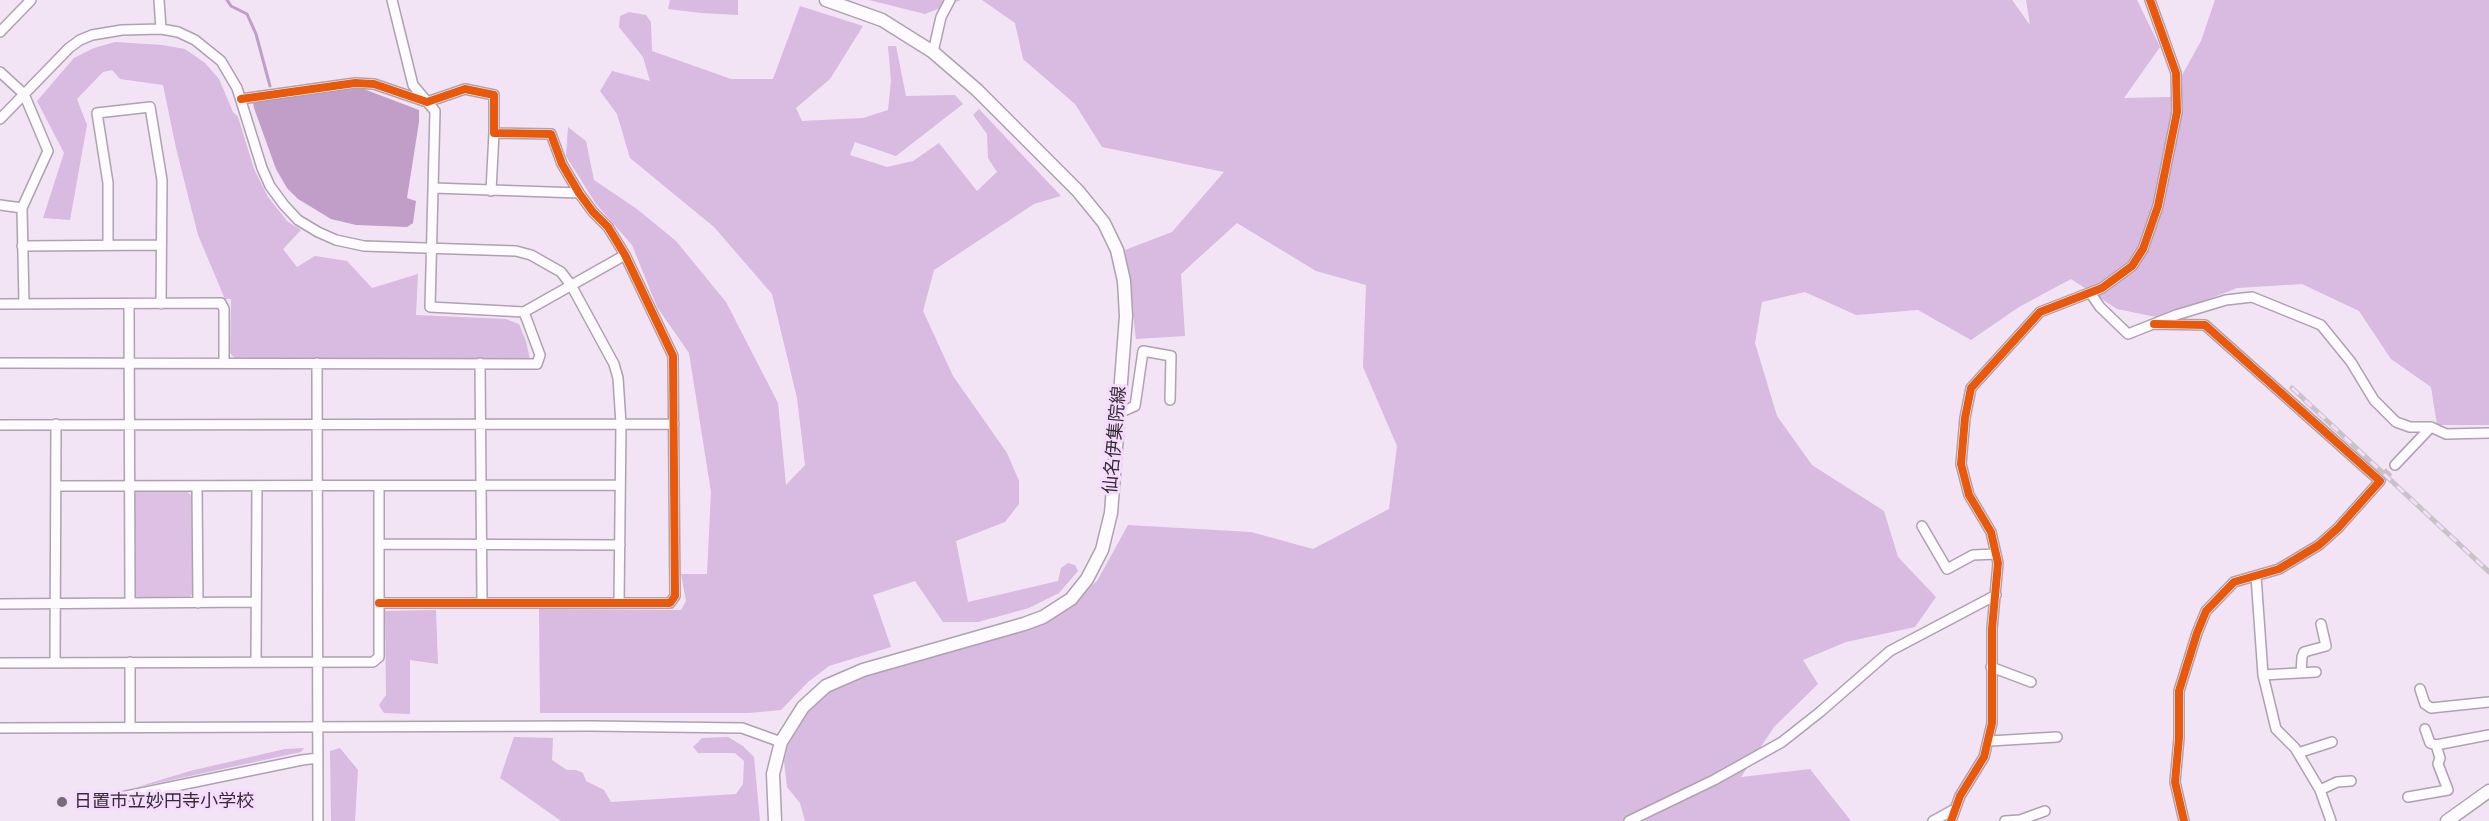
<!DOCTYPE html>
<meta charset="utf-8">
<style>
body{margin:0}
canvas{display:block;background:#f2e3f5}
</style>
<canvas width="2489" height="821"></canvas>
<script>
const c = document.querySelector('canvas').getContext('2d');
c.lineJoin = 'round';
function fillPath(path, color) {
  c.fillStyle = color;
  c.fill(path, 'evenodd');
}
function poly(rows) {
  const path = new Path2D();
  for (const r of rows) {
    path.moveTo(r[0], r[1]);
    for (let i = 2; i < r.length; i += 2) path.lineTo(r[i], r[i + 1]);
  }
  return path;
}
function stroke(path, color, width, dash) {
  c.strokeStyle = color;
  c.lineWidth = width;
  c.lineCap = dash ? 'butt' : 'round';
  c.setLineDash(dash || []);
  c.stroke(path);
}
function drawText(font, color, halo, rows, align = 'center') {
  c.font = font + ' "Sofia Sans Condensed","Noto Sans JP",sans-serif';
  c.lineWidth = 6;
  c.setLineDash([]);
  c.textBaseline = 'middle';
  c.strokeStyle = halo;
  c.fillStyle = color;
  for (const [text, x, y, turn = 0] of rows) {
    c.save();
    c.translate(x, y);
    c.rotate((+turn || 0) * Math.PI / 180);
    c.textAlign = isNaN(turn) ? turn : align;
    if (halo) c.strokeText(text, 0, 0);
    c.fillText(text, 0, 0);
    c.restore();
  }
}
fillPath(poly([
 [138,490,185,490,192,496,193,593,188,599,139,599,134,594,134,495]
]), '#dfc0e5');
fillPath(poly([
 [670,0,738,0,738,15,701,13,668,9],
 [869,0,961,0,925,14],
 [982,0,2012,0,2030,25,2026,0,2137,0,2160,47,2124,98,2170,97,2201,41,2215,0,2489,0,2489,425,2437,425,2431,387,2391,359,2359,311,2302,284,2237,288,2161,318,2117,309,2071,279,2019,307,1971,340,1918,310,1856,315,1805,292,1762,302,1755,343,1777,416,1812,465,1884,511,1898,557,1936,597,1915,627,1846,642,1803,660,1818,684,1774,727,1741,777,1810,769,1851,821,805,821,800,803,787,787,784,761,790,736,812,705,840,684,1021,632,1054,617,1097,581,1128,525,1251,532,1313,549,1389,509,1397,446,1363,367,1366,285,1316,271,1237,223,1181,274,1185,336,1136,339,1125,250,1172,232,1224,172,1102,147,1075,104,1023,59,1015,23],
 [800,6,863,26,830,79,796,108,802,121,863,118,888,110,891,81,888,46,896,46,906,96,955,95,963,104,896,156,855,142,850,155,887,167,913,161,939,143,977,191,997,172,988,158,987,134,973,115,979,109,1061,196,1034,204,934,270,923,311,953,376,1007,453,1019,481,1019,504,1005,522,956,541,968,602,1058,581,1061,568,1068,563,1075,565,1078,571,1059,593,1029,608,978,622,943,622,915,581,873,595,891,647,829,666,808,682,781,710,749,713,540,713,539,609,681,610,686,601,681,574,707,574,711,492,689,353,657,307,632,245,596,204,566,156,568,127,586,141,594,180,637,209,676,241,726,302,778,403,786,485,805,465,797,398,772,294,714,227,630,158,617,114,600,91,612,71,650,81,643,57,619,27,620,16,629,12,646,15,651,22,652,51,731,79,773,79],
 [115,42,162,45,185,49,205,63,219,79,233,112,238,117,254,169,268,197,287,221,301,230,283,249,297,267,315,256,347,261,372,288,418,274,416,315,506,319,519,324,526,341,530,360,235,358,230,353,231,299,225,299,198,235,176,148,163,85,120,79,112,70,103,72,77,99,87,125,70,220,43,218,64,153,37,101,74,58,94,48],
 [436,610,438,664,410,660,410,714,384,713,379,705,386,695,385,611],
 [514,737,553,738,552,760,567,770,576,770,583,773,586,781,604,790,611,802,736,794,743,784,744,761,735,753,698,753,693,747,702,738,728,737,743,746,754,757,760,821,561,821,500,778],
 [304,748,301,752,134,788,190,771,285,749],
 [340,748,358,770,355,821,331,821,330,751]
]), '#d9bae0');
fillPath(poly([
 [361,88,419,110,419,122,407,198,416,201,413,223,407,227,356,225,331,219,298,199,287,188,276,169,254,108,253,102]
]), '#c09ec8');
stroke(poly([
 [227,0,231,6,247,14,256,34,270,86]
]), '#c09ec8', 3);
stroke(poly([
 [2383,478,2395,465]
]), '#ccbecf', 9, [9, 4.5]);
const minor = poly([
 [159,0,161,29],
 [392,0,413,85,435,111,430,307,524,312],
 [0,32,31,0],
 [933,52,941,17,950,0],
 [0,72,24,94,48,151,22,208,24,304],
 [241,99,355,83,374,84,427,102,465,89,494,95,494,133,551,134,562,164,579,193,593,212,608,227,625,255,673,356,675,596,670,603,379,603],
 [0,119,69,48,80,40,92,35,122,30,161,29,178,32,195,40,221,61,237,88,262,168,270,186,284,205,298,220,318,232,336,240,364,246,516,251,531,255,561,272,571,285,614,364,618,378,621,424,619,603],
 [433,188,579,193],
 [491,191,494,133],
 [0,205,22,208],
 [108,245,108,183,97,113,150,107,162,180,161,304],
 [22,246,160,245],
 [2091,294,2100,307,2128,334,2176,315,2226,300,2252,297,2321,325,2351,362,2374,400,2396,422,2410,427,2431,427,2446,434,2489,433],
 [0,304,221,303,224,309,224,363],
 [129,305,130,603],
 [2154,324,2205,325,2380,481,2338,528,2319,545,2279,569,2234,582,2206,611,2197,633,2179,691,2179,738,2175,782,2184,821],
 [0,363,537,364,540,355,524,312,625,255],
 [317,363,318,821],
 [480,363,482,603],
 [1119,413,1135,406,1143,351,1171,356,1170,400],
 [0,425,674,424],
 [2395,465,2431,427],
 [56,486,620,485],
 [197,486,198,603],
 [1922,526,1947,569,1973,555,1996,554],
 [379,544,620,545],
 [2256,576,2263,675,2276,729,2295,748,2320,790,2331,821],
 [0,604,256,602],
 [55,662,56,424],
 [130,662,130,727],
 [256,662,257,486],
 [0,663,373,662,379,657,379,486],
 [1991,667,2031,682],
 [2301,673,2302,657,2304,652,2326,646,2321,624],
 [2263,675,2316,672],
 [2420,689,2425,704,2431,708,2489,702],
 [0,728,590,726,742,728,781,742],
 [2425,729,2430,743,2436,745],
 [1990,741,2057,737],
 [2298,753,2332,742],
 [2320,790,2337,782,2351,781],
 [2408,797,2448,790,2438,764,2440,758,2436,745,2489,735],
 [117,798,302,760,318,758],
 [1629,821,1714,780,1782,742,1820,712,1890,651,1996,595],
 [1933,821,1953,810],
 [1951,821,1960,796,1984,757,1992,723,1992,629,1998,563,1991,532,1969,495,1961,464,1965,418,1971,388,2040,312,2102,288,2132,266,2143,249,2158,206,2177,112,2176,73,2150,0],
 [2005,821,2020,820,2045,811]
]);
const major = poly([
 [775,821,773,774,781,742,803,707,826,686,863,670,1024,624,1043,617,1071,599,1087,579,1102,550,1111,513,1126,316,1124,281,1117,250,1104,223,1078,191,977,90,933,52,882,20,826,0],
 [2447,821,2489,791]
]);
stroke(minor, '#ada2b0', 12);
stroke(major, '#ada2b0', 15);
stroke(minor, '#fdfbfe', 9);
stroke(major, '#fdfbfe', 12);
const rail = poly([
 [2292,388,2489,572]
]);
stroke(rail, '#c7c3c8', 5);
stroke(rail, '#f6dcfc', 3, [9]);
stroke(poly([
 [241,99,355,83,374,84,427,102,465,89,494,95,494,133,551,134,562,164,579,193,593,212,608,227,625,255,673,356,675,596,670,603,379,603],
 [2154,324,2205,325,2380,481,2338,528,2319,545,2279,569,2234,582,2206,611,2197,633,2179,691,2179,738,2175,782,2184,821],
 [1951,821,1960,796,1984,757,1992,723,1992,629,1998,563,1991,532,1969,495,1961,464,1965,418,1971,388,2040,312,2102,288,2132,266,2143,249,2158,206,2177,112,2176,73,2150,0]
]), '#e8590c', 8);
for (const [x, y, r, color] of [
 [62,802,6,"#766b79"]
]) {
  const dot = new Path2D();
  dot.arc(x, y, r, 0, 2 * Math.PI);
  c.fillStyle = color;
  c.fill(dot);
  stroke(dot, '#f6dcfc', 2);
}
drawText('18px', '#342b36', '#f6dcfc', [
 ["仙名伊集院線",1116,440,-85]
]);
drawText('18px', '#342b36', '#f6dcfc', [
 ["日置市立妙円寺小学校",74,802]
], 'left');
</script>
